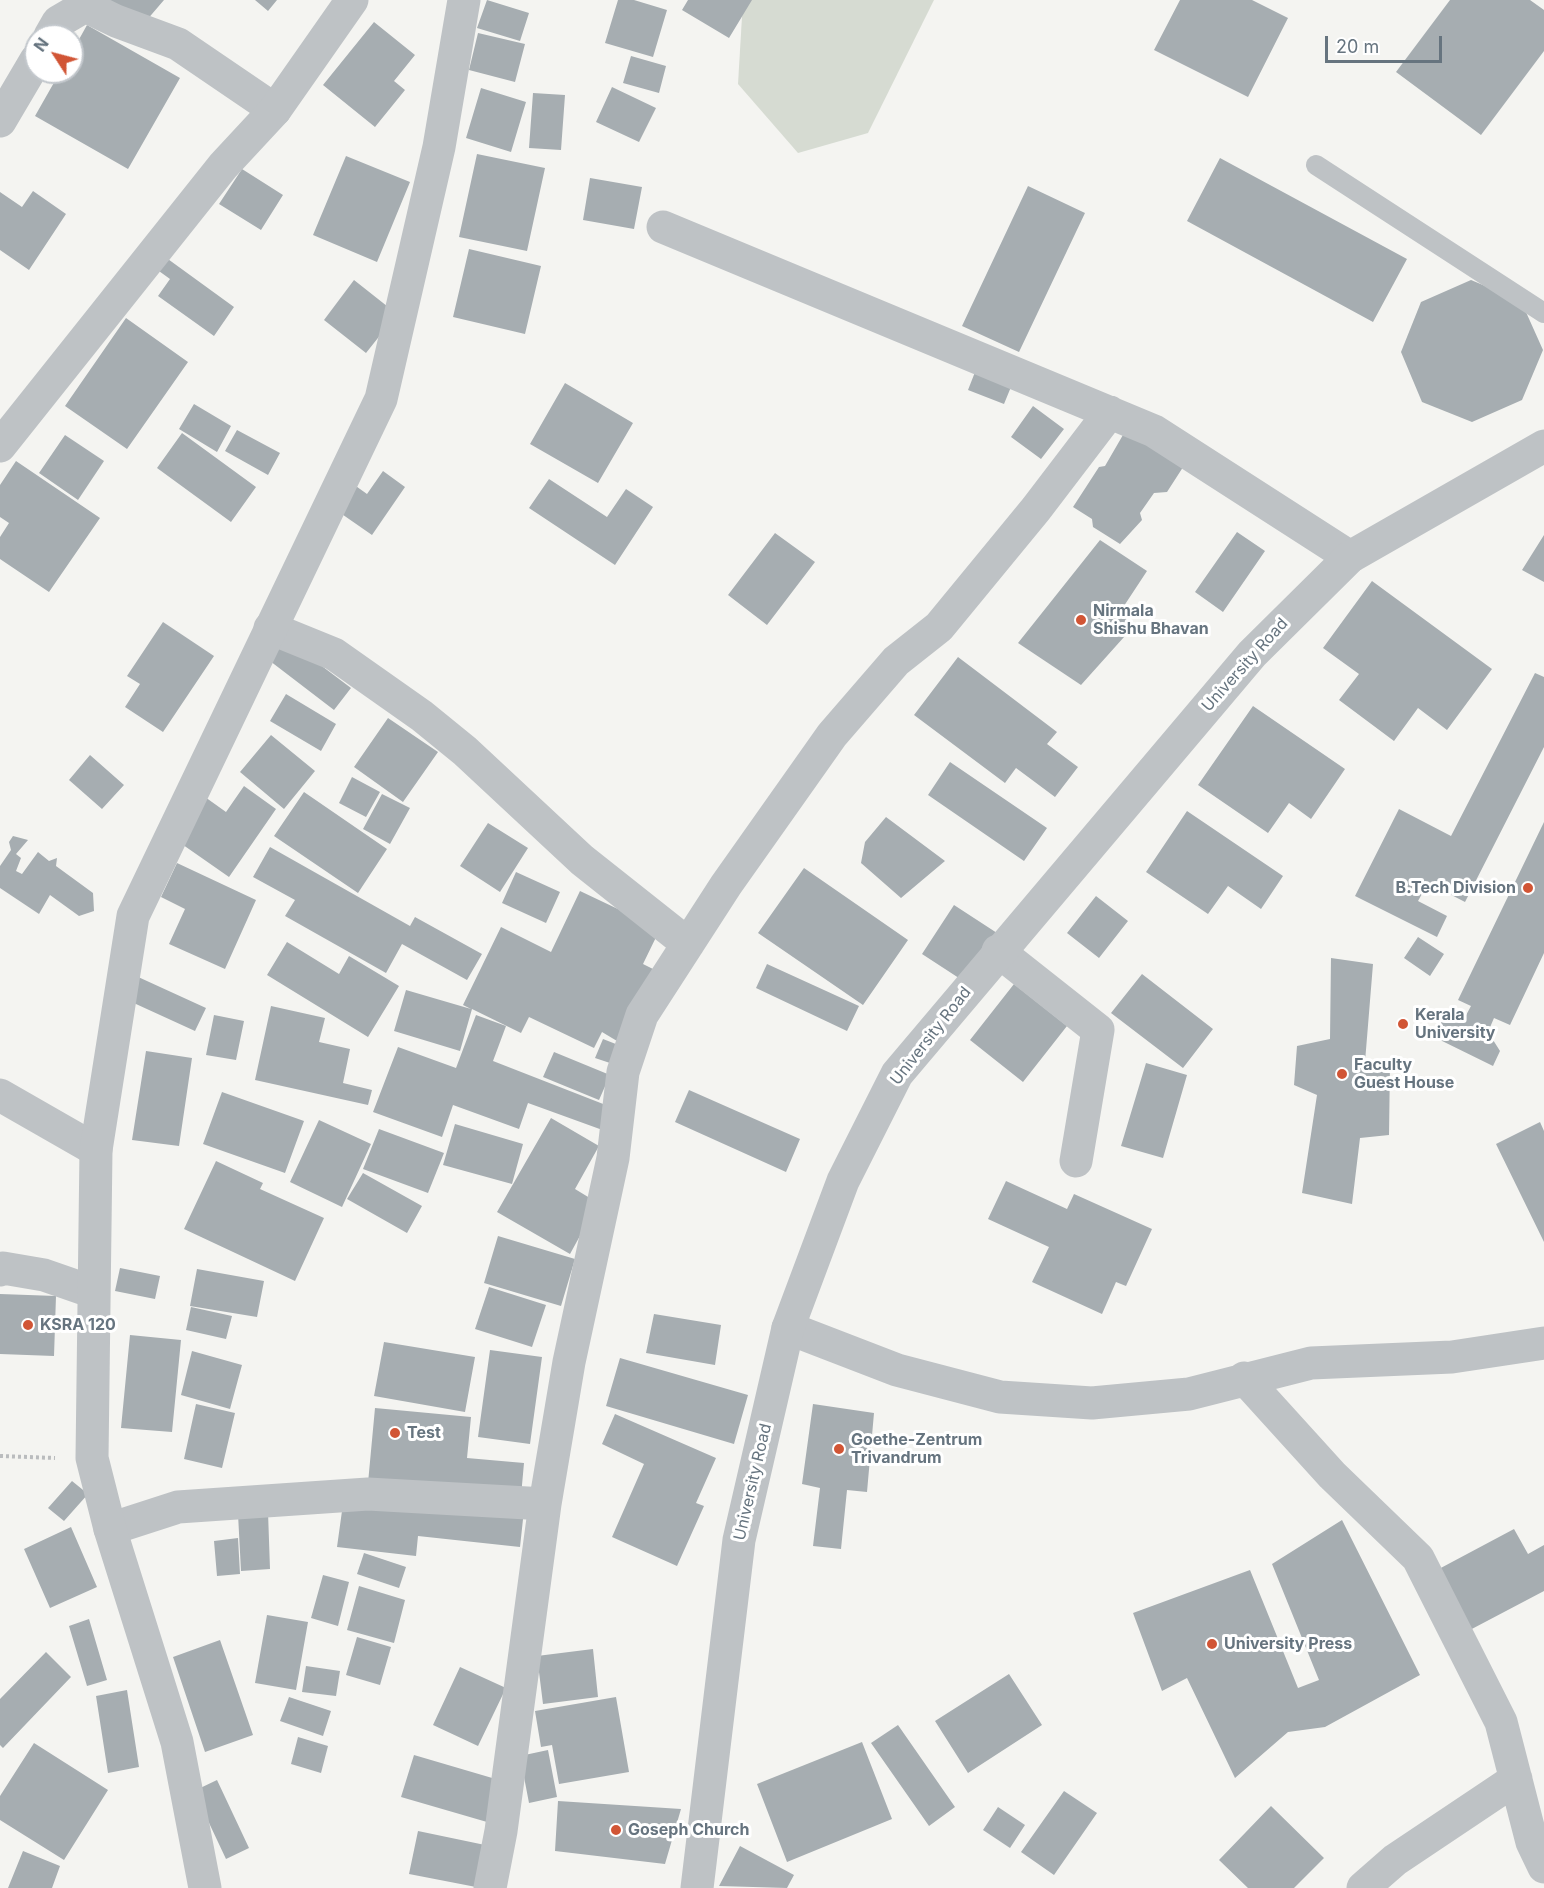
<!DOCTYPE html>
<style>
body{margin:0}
#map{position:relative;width:1544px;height:1888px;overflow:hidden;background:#f4f4f1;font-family:Inter,sans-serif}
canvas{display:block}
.north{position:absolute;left:24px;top:24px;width:60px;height:60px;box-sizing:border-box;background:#fff;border:2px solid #c2c7cc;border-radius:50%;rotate:306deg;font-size:16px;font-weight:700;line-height:24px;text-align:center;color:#66747f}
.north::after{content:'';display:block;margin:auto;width:21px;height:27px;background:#d15535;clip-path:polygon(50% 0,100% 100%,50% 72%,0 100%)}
.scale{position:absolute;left:1325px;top:36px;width:117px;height:27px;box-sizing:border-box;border:3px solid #66747f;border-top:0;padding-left:8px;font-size:18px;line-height:21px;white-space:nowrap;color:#66747f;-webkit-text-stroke:4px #fff;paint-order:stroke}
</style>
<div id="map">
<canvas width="1544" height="1888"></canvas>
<div class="north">N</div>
<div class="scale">20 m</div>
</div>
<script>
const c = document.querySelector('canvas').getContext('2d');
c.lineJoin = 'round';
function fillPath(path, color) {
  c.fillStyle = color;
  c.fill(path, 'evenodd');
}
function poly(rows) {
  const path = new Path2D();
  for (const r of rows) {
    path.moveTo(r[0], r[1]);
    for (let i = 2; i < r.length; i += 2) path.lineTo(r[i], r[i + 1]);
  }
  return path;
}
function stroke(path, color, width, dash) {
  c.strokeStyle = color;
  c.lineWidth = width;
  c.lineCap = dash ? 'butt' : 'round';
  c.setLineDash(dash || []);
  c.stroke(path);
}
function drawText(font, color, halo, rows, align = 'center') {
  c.font = font + ' Inter,sans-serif';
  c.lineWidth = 6;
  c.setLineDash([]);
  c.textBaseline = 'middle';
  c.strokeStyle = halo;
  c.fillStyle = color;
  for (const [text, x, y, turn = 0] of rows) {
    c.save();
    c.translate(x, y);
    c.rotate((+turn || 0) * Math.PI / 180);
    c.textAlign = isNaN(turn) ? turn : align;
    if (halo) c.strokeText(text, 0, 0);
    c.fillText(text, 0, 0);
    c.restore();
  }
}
fillPath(poly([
 [743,0,934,0,868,133,798,153,738,84]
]), '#d6dbd2');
fillPath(poly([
 [108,0,164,0,140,28],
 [255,0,277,0,268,11],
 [487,0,529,13,520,41,477,28],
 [618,0,634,0,667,10,653,57,605,43],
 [688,0,752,0,729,38,682,10],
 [1180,0,1252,0,1288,18,1248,97,1154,50],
 [1450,0,1530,0,1544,10,1544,51,1481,135,1396,72],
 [374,22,415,55,394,81,405,90,375,127,323,85],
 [87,25,180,78,128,169,35,116,60,72,72,72,72,52],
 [478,33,525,44,515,82,469,70],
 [631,56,666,66,659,93,623,83],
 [612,87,656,108,639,142,596,122],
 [481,88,526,102,511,152,466,138],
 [533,93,565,95,561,150,529,148],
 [477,154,545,168,527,251,459,237],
 [346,156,410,182,377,262,313,235],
 [1220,158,1407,259,1373,322,1187,221],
 [242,169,283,195,261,230,219,204],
 [590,178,642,187,634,229,583,220],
 [1028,186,1085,213,1019,352,962,326],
 [33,191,66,214,29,270,0,250,0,192,22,207],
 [469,249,541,266,525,334,453,317],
 [161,254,234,307,214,336,158,296,170,279,152,266],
 [354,280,397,314,366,353,324,320],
 [1471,280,1521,301,1543,350,1522,400,1472,422,1422,402,1401,352,1421,302],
 [126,318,188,362,127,449,65,406],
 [977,367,1013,382,1004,404,968,390],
 [565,383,633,423,598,483,530,444],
 [194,404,231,426,217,452,179,429],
 [1033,406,1064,429,1041,459,1011,437],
 [1127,428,1187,461,1167,492,1154,493,1140,513,1142,520,1120,544,1093,527,1092,519,1073,507,1099,467,1105,466],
 [237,430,280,453,268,475,225,451],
 [182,433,256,487,231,522,157,468],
 [65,435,104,461,78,500,39,473],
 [16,461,100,518,49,592,0,559,0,537,9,523,0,517,0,485],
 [383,471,405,487,372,535,336,510,353,484,367,494],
 [549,479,607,517,626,489,653,507,615,565,529,508],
 [1237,532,1265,551,1223,612,1195,592],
 [775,533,815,562,767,625,728,595],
 [1544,535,1544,582,1522,570],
 [1100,540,1147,571,1120,612,1133,627,1081,685,1018,643],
 [1372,581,1492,669,1447,730,1418,708,1394,741,1339,700,1359,674,1323,648],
 [163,622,214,656,163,732,125,707,140,684,127,676],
 [286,639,351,688,334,710,270,661],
 [958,657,1057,732,1047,744,1078,767,1055,797,1016,768,1005,783,914,715],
 [1535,673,1544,677,1544,747,1465,902,1428,883,1418,901,1447,916,1437,937,1355,896,1399,809,1451,836],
 [286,694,336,724,321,751,270,721],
 [1253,706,1345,769,1311,819,1289,803,1268,833,1198,785],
 [388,718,438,752,403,802,354,767],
 [271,735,315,771,284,809,240,772],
 [90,755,124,785,102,809,69,780],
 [950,762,1047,828,1024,861,928,795],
 [352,777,380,792,366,817,339,803],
 [244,786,276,809,229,877,176,840,205,797,226,812],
 [304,792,387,849,358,893,274,836],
 [382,794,410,808,390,844,363,829],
 [1187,811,1283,876,1261,909,1228,886,1208,914,1146,872],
 [886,817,945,861,901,898,861,863,865,842],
 [1544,822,1544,953,1510,1025,1494,1018,1488,1032,1500,1051,1493,1066,1434,1037,1442,1021,1464,1019,1471,1006,1458,1000],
 [488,823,528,848,500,892,460,866],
 [13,836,28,840,16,854,21,858,16,871,22,874,38,852,49,861,57,858,56,866,93,893,94,911,79,916,50,895,39,914,0,888,0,866,11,850,9,842],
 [270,847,410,926,415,917,482,954,467,980,402,944,386,973,285,916,295,900,253,877],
 [177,863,256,900,225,969,169,944,185,909,161,897],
 [804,868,908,940,863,1005,758,933],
 [516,872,560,892,546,923,502,903],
 [580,891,660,929,643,964,653,969,617,1041,602,1032,594,1048,529,1017,521,1033,472,1009,460,1051,394,1031,406,990,471,1009,463,1005,501,927,551,952],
 [1096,896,1128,921,1099,958,1067,933],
 [954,905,997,933,965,982,922,954],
 [1418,937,1444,954,1430,976,1404,958],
 [287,942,339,974,349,956,399,986,368,1037,267,975],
 [1331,958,1373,964,1365,1062,1390,1063,1389,1135,1360,1138,1352,1204,1302,1193,1317,1095,1294,1085,1297,1046,1330,1039],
 [767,964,859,1006,847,1031,756,988],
 [1142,974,1213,1029,1183,1068,1111,1013],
 [136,976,206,1008,195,1031,125,999],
 [1014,984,1067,1026,1023,1082,970,1040],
 [271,1006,325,1018,319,1042,350,1049,343,1083,372,1090,368,1105,255,1080],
 [214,1015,244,1021,236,1060,206,1055],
 [476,1015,506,1026,493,1061,616,1109,608,1132,528,1103,519,1129,453,1105,442,1137,373,1112,398,1047,456,1068],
 [603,1039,626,1048,619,1066,595,1058],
 [146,1051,192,1058,179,1146,132,1140],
 [554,1052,610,1075,599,1100,543,1077],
 [1146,1063,1187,1075,1163,1158,1121,1146],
 [689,1090,800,1139,786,1172,675,1122],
 [222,1092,304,1121,285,1173,203,1144],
 [551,1118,599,1146,575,1189,598,1203,570,1254,497,1212],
 [319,1120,371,1144,342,1207,290,1182],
 [1540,1122,1544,1131,1544,1242,1496,1144],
 [455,1124,523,1144,512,1184,443,1165],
 [379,1129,444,1153,428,1193,363,1169],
 [216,1161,263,1183,260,1189,324,1218,295,1281,184,1229],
 [363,1173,422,1206,407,1233,347,1199],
 [1006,1181,1067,1209,1074,1194,1152,1229,1126,1286,1116,1282,1102,1314,1032,1282,1049,1247,988,1219],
 [498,1236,575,1259,561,1306,484,1283],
 [120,1268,160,1276,155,1299,115,1291],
 [197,1269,264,1281,257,1317,190,1306],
 [489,1287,546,1305,532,1347,475,1329],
 [0,1294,56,1296,54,1356,0,1354],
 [191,1307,232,1316,226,1339,186,1330],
 [654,1314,721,1325,715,1365,646,1353],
 [130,1335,181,1340,172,1432,121,1428],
 [384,1342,475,1357,465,1412,374,1396],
 [490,1350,542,1357,530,1444,478,1437],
 [192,1351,242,1365,230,1409,181,1395],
 [620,1358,748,1395,734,1444,606,1406],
 [196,1404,235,1413,222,1468,184,1459],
 [813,1404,874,1413,867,1492,847,1490,841,1549,813,1546,820,1488,802,1484],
 [375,1408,471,1417,467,1458,524,1463,521,1496,368,1483],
 [615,1414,716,1458,696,1503,704,1506,677,1566,612,1537,644,1464,602,1444],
 [72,1481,88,1494,64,1521,48,1508],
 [432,1505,524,1510,520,1547,418,1536,416,1556,337,1547,342,1511],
 [268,1512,270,1569,241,1571,238,1514],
 [1342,1520,1420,1675,1325,1727,1288,1732,1235,1778,1187,1678,1162,1691,1133,1613,1250,1570,1298,1688,1319,1680,1272,1564],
 [71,1527,97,1587,50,1608,24,1549],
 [1514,1529,1528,1554,1544,1545,1544,1591,1468,1631,1437,1570],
 [238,1538,240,1574,217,1576,214,1541],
 [364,1553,406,1567,399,1588,357,1574],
 [323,1575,349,1582,338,1626,311,1618],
 [359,1586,405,1600,394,1643,347,1630],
 [267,1615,308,1622,296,1690,255,1683],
 [89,1619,107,1680,87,1686,69,1626],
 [357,1637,391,1647,380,1685,346,1675],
 [220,1640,253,1735,205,1752,173,1657],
 [593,1649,598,1697,543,1704,537,1656],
 [46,1652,71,1677,3,1748,0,1745,0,1699],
 [306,1666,340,1671,336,1696,302,1692],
 [460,1667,506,1688,478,1746,433,1725],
 [1009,1674,1042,1725,968,1773,935,1721],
 [127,1690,139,1767,108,1773,96,1696],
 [289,1697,331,1711,323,1736,280,1721],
 [616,1697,629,1772,559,1784,552,1745,541,1747,535,1711],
 [898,1725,955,1807,929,1826,871,1743],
 [298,1737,328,1746,321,1773,291,1764],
 [862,1742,892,1819,787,1862,757,1784],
 [34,1743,108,1790,64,1860,0,1820,0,1796],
 [548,1750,557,1797,529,1803,520,1756],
 [414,1755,499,1780,487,1822,401,1797],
 [217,1780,249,1848,226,1859,194,1791],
 [1064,1791,1097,1813,1054,1875,1021,1852],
 [558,1801,681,1809,665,1864,555,1851],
 [1271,1806,1324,1858,1294,1888,1248,1888,1219,1860],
 [998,1807,1025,1825,1010,1848,983,1830],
 [418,1831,485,1845,476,1887,409,1874],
 [740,1846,794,1875,787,1888,719,1886],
 [23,1851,60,1866,52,1888,8,1888]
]), '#a6adb1');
stroke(poly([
 [0,1456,55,1458]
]), '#babcbe', 4, [3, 3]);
stroke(poly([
 [1316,165,1544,313]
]), '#bec2c5', 20);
stroke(poly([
 [50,36,58,22,85,6,116,21,178,44,275,110],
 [0,121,36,60],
 [663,227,1154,431,1350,557],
 [270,628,334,654,422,716,465,751,582,860,688,944],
 [998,951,1098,1030,1076,1161],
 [0,1095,96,1150],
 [0,1270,3,1268,44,1275,93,1292],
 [788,1328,897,1370,1000,1397,1092,1403,1189,1394,1311,1363,1452,1357,1544,1343],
 [1244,1378,1332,1475,1418,1558,1501,1722,1532,1842,1544,1867],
 [110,1529,178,1507,368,1494,545,1504],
 [490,1888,501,1831,545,1504,569,1362,613,1158,623,1072,642,1015,726,885,832,735,896,661,939,627,1036,509,1110,412],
 [1363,1888,1395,1860,1516,1779]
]), '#bec2c5', 33);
stroke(poly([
 [0,446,223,166,275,110,352,0],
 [205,1888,177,1742,110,1529,92,1458,96,1150,133,916,381,399,439,147,464,0],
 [697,1888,739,1540,788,1328,843,1181,897,1074,1252,654,1350,557,1544,446]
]), '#bec2c5', 33);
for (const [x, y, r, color] of [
 [1081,620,6,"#d15535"],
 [1528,888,6,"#d15535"],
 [1403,1024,6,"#d15535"],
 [1342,1074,6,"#d15535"],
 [28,1325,6,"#d15535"],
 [395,1433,6,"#d15535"],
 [839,1449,6,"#d15535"],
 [1212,1644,6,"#d15535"],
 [616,1830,6,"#d15535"]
]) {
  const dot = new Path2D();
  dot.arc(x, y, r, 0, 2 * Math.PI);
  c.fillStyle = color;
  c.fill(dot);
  stroke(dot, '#fff', 2);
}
drawText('bold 16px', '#66747f', '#fff', [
 ["Nirmala",1093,611],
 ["Shishu Bhavan",1093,629],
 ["B.Tech Division",1516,888,"right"],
 ["Kerala",1415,1015],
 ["University",1415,1033],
 ["Faculty",1354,1065],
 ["Guest House",1354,1083],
 ["KSRA 120",40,1325],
 ["Test",407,1433],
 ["Goethe-Zentrum",851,1440],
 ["Trivandrum",851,1458],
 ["University Press",1224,1644],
 ["Goseph Church",628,1830]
], 'left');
drawText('16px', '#66747f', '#fff', [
 ["University Road",1245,665,-48],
 ["University Road",931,1036,-52],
 ["University Road",753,1482,-77]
]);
</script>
